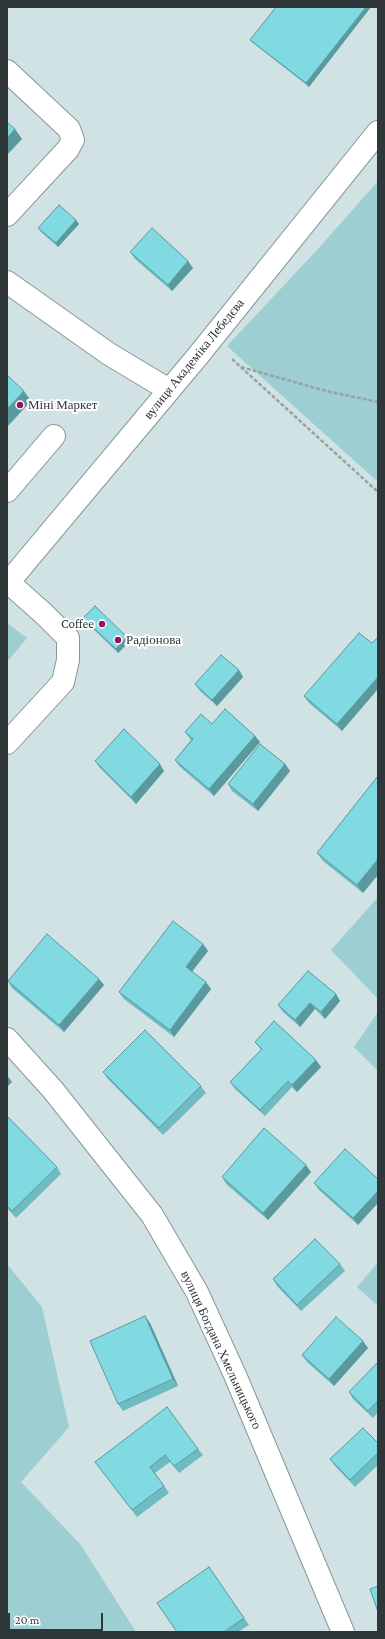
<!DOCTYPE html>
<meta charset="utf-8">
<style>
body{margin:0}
#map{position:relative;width:385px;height:1639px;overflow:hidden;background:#d0e2e4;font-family:"Crimson Pro",serif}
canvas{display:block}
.frame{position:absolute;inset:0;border:8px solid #303738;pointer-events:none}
.scale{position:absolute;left:8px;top:1613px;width:95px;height:18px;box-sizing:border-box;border:2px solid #303738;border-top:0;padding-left:5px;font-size:12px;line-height:14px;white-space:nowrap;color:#303738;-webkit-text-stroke:3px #fff;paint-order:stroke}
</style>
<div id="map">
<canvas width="385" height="1639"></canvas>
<div class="frame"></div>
<div class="scale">20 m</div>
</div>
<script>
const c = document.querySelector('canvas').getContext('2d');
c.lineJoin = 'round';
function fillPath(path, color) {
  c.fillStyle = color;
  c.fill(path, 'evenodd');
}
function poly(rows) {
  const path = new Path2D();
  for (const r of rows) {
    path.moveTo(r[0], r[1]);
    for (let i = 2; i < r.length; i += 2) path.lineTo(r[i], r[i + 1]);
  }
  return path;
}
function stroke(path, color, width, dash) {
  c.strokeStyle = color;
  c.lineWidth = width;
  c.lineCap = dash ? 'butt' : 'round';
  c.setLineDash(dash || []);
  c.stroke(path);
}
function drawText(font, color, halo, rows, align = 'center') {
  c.font = font + ' "Crimson Pro",serif';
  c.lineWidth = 4;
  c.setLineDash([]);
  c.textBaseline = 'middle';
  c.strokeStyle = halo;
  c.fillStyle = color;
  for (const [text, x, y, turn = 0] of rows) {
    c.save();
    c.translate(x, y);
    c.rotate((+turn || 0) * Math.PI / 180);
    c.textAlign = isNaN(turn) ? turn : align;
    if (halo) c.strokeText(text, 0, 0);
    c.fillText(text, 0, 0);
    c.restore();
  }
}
fillPath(poly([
 [378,181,378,482,227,346,318,249],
 [7,623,27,638,7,662],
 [378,897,378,999,331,950],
 [378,1012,378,1071,354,1047],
 [378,1262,378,1306,357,1287],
 [7,1264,42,1307,69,1427,21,1482,81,1545,136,1632,7,1632]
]), '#9cced2');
const minor = poly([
 [7,71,69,129,73,140,68,149,7,215],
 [7,282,109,354,169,390],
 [7,491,54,436],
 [7,584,197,357,378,132],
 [7,743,63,682,68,660,68,638,44,614,8,582],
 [7,1039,53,1090,152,1215,197,1292,235,1375,343,1632]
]);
stroke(minor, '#879798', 24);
stroke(poly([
 [232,359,378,492],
 [241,367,326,391,378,402]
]), '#95a3a5', 2.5, [4, 2]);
stroke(minor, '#fff', 22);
fillPath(poly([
 [276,7,309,87,253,43,250,40],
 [76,220,79,224,58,247,41,232,38,228],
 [130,252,193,268,172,291,135,259],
 [83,618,130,641,118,653,86,622],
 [372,643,342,731,309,703,304,696],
 [239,670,243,677,217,706,200,691,195,684],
 [212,724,255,736,260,742,214,796,179,766,175,760,191,740,185,732],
 [95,761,164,771,136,804,100,768],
 [285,764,290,771,258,811,232,791,228,784],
 [378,776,363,893,323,861,317,853],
 [203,944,208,951,192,972,211,989,174,1037,124,999,119,992],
 [99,979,104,985,64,1032,12,988,8,981],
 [336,994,340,1001,325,1019,315,1009,300,1027,283,1012,278,1005],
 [255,1042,321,1067,297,1092,292,1087,265,1116,235,1089,230,1082,261,1050],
 [103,1072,201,1086,206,1093,163,1135,108,1079],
 [7,1116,57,1167,61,1174,16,1218,7,1208],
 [311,1172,268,1220,226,1184,222,1177],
 [378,1179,358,1225,319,1190,314,1183],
 [340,1264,345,1271,301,1311,277,1286,273,1279],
 [150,1323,178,1386,123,1411,118,1404],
 [368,1348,334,1386,307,1362,302,1355],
 [378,1362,378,1412,373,1418,353,1399,349,1392],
 [378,1443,378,1465,355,1487,335,1466,330,1459],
 [198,1449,203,1455,179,1473,170,1462,155,1473,169,1493,137,1517,95,1462],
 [209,1567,249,1625,238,1632,177,1632]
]), '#6fbbc2');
fillPath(poly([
 [366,7,371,7,309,87,306,83],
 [15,129,22,139,7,155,7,138],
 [76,220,79,224,58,247,56,243],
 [188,261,193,268,172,291,168,285],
 [24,391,31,401,7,427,7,409],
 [127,637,130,641,118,653,116,649],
 [239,670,243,677,217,706,212,700],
 [378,677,378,689,342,731,337,724],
 [255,736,260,742,214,796,209,789],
 [160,764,164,771,136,804,131,797],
 [285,764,290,771,258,811,253,804],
 [378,859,378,875,363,893,357,885],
 [203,944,208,951,190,974,186,967],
 [99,979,104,985,64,1032,59,1025],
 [206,982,211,989,174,1037,170,1030],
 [336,994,340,1001,325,1019,321,1012],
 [310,1003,315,1009,300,1027,295,1020],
 [316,1060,321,1067,297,1092,292,1085],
 [7,1075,12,1082,7,1087],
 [306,1165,311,1172,268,1220,263,1213],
 [378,1191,378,1203,358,1225,353,1218],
 [145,1316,150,1323,178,1386,173,1379],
 [363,1341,368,1348,334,1386,329,1379]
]), '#5a999e');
const building = poly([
 [276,7,366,7,306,83,250,40,276,7],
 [7,122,15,129,7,138,7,122],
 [59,205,76,220,56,243,38,228,59,205],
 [152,228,188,261,168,285,130,252,152,228],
 [7,375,24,391,7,409,7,375],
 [95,606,127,637,116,649,83,618,95,606],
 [359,633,372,643,378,637,378,677,337,724,304,696,359,633],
 [221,655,239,670,212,700,195,684,221,655],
 [225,709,255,736,209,789,175,760,193,739,185,732,201,714,212,724,225,709],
 [124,729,160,764,131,797,95,761,124,729],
 [260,744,285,764,253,804,228,784,260,744],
 [378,776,378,859,357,885,317,853,378,776],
 [173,921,203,944,186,967,206,982,170,1030,119,992,173,921],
 [47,934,99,979,59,1025,8,981,47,934],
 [308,971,336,994,321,1012,310,1003,295,1020,278,1005,308,971],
 [274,1021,316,1060,292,1085,288,1081,260,1110,230,1082,262,1049,255,1042,274,1021],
 [145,1030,201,1086,159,1128,103,1072,145,1030],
 [7,1116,57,1167,12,1211,7,1206,7,1116],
 [264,1128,306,1165,263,1213,222,1177,264,1128],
 [345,1149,378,1179,378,1191,353,1218,314,1183,345,1149],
 [315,1239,340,1264,297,1305,273,1279,315,1239],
 [145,1316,173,1379,118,1404,90,1341,145,1316],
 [336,1317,363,1341,329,1379,302,1355,336,1317],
 [378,1362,378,1401,368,1411,349,1392,378,1362],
 [167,1407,198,1449,174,1466,165,1455,150,1467,164,1486,132,1510,95,1462,167,1407],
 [363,1428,378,1443,378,1453,350,1480,330,1459,363,1428],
 [209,1567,244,1618,224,1632,177,1632,157,1603,209,1567],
 [378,1586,378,1612,370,1589,378,1586]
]);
fillPath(building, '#81dae1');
stroke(building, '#5a999e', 1);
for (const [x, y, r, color] of [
 [20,405,4,"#9c1162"],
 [102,624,4,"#9c1162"],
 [118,640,4,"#9c1162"]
]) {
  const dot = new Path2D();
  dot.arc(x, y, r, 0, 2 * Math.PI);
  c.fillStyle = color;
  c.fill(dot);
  stroke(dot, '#fff', 1.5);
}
drawText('13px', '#303738', '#fff', [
 ["вулиця Академіка Лебедєва",194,359,-51],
 ["вулиця Богдана Хмельницького",221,1350,65]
]);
drawText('13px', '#303738', '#fff', [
 ["Міні Маркет",28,405],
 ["Coffee",94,624,"right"],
 ["Радіонова",126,640]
], 'left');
</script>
